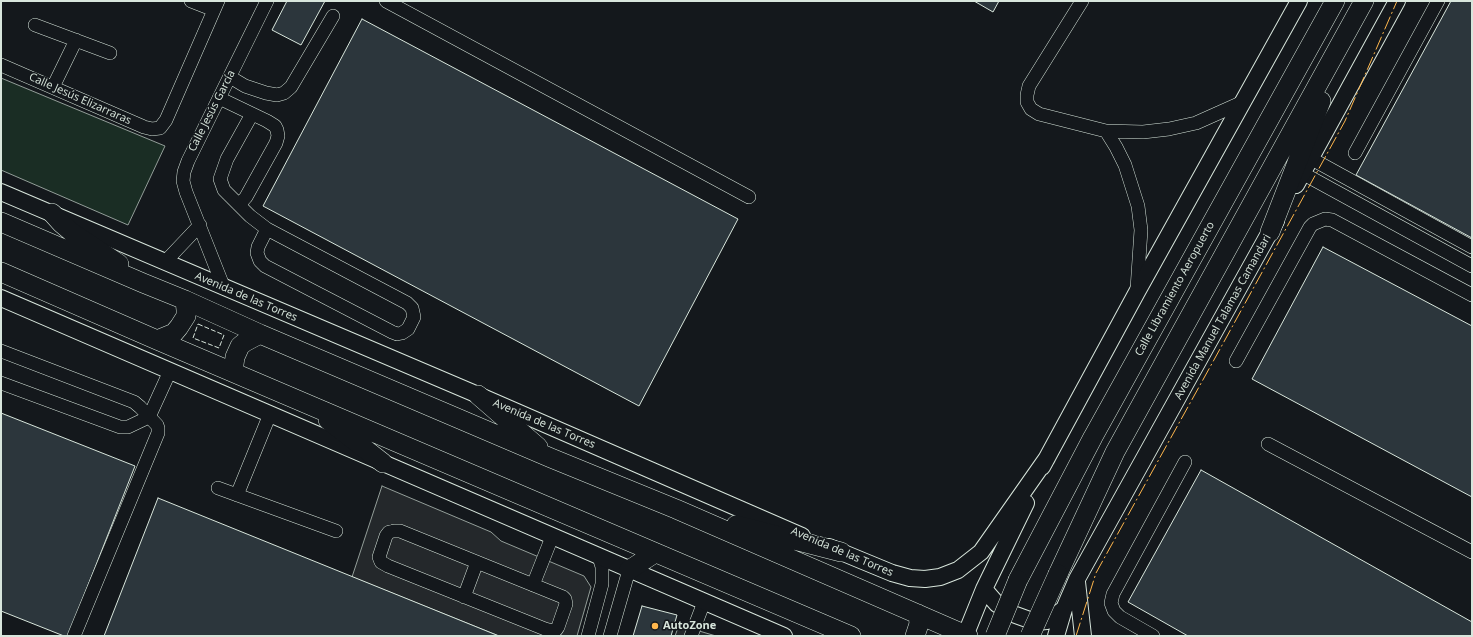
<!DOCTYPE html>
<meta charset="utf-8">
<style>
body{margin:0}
#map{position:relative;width:1473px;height:637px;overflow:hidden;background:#14181c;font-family:"Open Sans",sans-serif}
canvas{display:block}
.frame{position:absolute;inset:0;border:2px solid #d8e6dc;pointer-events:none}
</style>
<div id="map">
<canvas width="1473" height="637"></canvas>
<div class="frame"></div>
</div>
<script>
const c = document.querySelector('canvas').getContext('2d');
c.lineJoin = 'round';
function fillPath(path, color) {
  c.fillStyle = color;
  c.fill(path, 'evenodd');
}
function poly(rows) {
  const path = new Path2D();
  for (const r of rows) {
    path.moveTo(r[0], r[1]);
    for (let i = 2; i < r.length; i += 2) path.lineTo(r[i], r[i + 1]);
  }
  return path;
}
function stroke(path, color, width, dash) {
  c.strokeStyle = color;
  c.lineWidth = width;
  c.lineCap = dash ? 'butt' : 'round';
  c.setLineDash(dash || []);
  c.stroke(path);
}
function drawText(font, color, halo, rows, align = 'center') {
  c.font = font + ' "Open Sans",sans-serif';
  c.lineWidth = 3;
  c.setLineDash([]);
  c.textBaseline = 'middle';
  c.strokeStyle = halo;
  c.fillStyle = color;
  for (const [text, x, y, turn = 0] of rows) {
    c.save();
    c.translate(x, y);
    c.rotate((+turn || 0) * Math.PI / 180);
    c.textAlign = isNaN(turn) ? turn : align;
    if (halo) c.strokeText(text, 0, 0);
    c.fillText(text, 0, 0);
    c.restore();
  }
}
const green = poly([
 [1,78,165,146,128,225,1,170,1,78]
]);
fillPath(green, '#1a2d24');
stroke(green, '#939e99', 1);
const parking = poly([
 [382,486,491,532,501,541,584,576,591,587,577,636,499,636,352,577,382,486],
 [679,625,716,636,675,636,679,625]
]);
fillPath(parking, '#24282b');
stroke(parking, '#939e99', 1);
const building = poly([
 [287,1,325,1,301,45,272,30,287,1],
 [974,1,999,1,993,12,974,1],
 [1451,1,1472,1,1472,238,1356,175,1451,1],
 [362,19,738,219,639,406,263,206,362,19],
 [1323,247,1472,326,1472,497,1252,379,1323,247],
 [1,413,135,466,68,636,64,636,1,611,1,413],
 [1201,470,1472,622,1472,636,1188,636,1128,602,1201,470],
 [158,498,499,636,104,636,158,498],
 [642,606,677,615,671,636,633,636,642,606]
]);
fillPath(building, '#2c363c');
stroke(building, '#d8e6dc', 1);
const minor = poly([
 [191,1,214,10],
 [386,1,749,197],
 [1082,1,1029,86,1027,95,1027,102,1031,109,1039,114,1106,131,1143,132,1169,129,1196,123,1243,102],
 [35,25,110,53],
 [1,65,144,127,152,129,160,128,166,120,218,1],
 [230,77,245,86,266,93,277,95,284,93,291,87,333,16],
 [53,87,76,40],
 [219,98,267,121,275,126,277,130,278,136,276,143,246,197,239,205,250,216,267,229,407,303,412,308,414,317,408,329,402,333,397,334,392,332,265,266,260,261,257,253,258,247,267,229],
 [1106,131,1116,147,1125,165,1138,206,1141,230,1137,289],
 [1355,153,1438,1],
 [1310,158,1472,247],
 [1302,173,1472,266],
 [239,205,224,190,220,179,227,159,252,114],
 [165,262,200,225],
 [224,288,186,192,183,181,184,172,188,161,267,1],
 [1,351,134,402,140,407,157,425,158,428,158,433,74,636],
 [1236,361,1310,227,1313,224,1325,219,1332,220,1472,295],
 [1,383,120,427,128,427,149,417,170,371],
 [1268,444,1472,552],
 [218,488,336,531],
 [237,495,270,414],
 [394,531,400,531,563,597,565,599,566,604,558,627,556,630,553,631,545,629,388,566,381,562,379,557,386,536,389,532,394,531],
 [533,585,552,537],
 [464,597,477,562],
 [588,636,602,584,602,567,599,557],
 [610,636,629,570],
 [691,636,704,602],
 [1153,636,1120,617,1114,611,1111,603,1113,594,1185,462]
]);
const major = poly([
 [1296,185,1397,1],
 [1,192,478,395,802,536],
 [1,298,784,636],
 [1042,467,1137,292,1299,1],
 [829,547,892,573,910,578,925,579,940,577,958,570,981,552,1047,458],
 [1077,582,1083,636],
 [984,589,997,604,1013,614,1035,622,1047,621,1064,609],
 [965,636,984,589,1026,503],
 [1056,636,1064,609,1077,579,1276,221]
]);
const highway = poly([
 [52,213,61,223,74,234,119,264],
 [1,222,143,283,185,300,260,334,551,458,676,509,968,636],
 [1270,232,1321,101],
 [1,272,157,340,851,636],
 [157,340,174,333,179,327,186,316,186,310,185,300],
 [233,372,235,357,240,346,245,342,260,334],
 [478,395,538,447],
 [328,420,383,463],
 [736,525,841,552],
 [629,570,655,553],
 [1058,574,1115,452,1364,1],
 [1018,580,1093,437,1335,1],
 [915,636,919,624,918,614]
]);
stroke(minor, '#d8e6dc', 14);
stroke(major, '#d8e6dc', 18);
stroke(highway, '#d8e6dc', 20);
stroke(minor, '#14181c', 13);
stroke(major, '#14181c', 16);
stroke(highway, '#14181c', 19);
const highwayBridge = poly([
 [995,636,1018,580],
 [1030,636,1058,574]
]);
stroke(highwayBridge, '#d8e6dc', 20, []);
stroke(highwayBridge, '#14181c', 19);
stroke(poly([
 [198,324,224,335,219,348,193,338,198,324]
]), '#d8e6dc', 1, [5, 2]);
stroke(poly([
 [1076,636,1096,573,1220,349,1345,121,1397,1]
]), '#ffb74d', 1, [14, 3, 2, 3]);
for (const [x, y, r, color] of [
 [655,626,4,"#ffb74d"]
]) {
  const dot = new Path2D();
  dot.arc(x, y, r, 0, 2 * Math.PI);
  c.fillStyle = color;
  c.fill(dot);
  stroke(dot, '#14181c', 1.5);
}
drawText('11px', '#d8e6dc', '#14181c', [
 ["Calle Jesús Elizarraras",80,99,24],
 ["Calle Jesús García",212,111,-63],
 ["Calle Libramiento Aeropuerto",1175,289,-61],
 ["Avenida de las Torres",246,297,23],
 ["Avenida Manuel Talamas Camandari",1223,317,-61],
 ["Avenida de las Torres",544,424,23],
 ["Avenida de las Torres",842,552,23]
]);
drawText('bold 11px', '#d8e6dc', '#14181c', [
 ["AutoZone",663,626]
], 'left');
</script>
